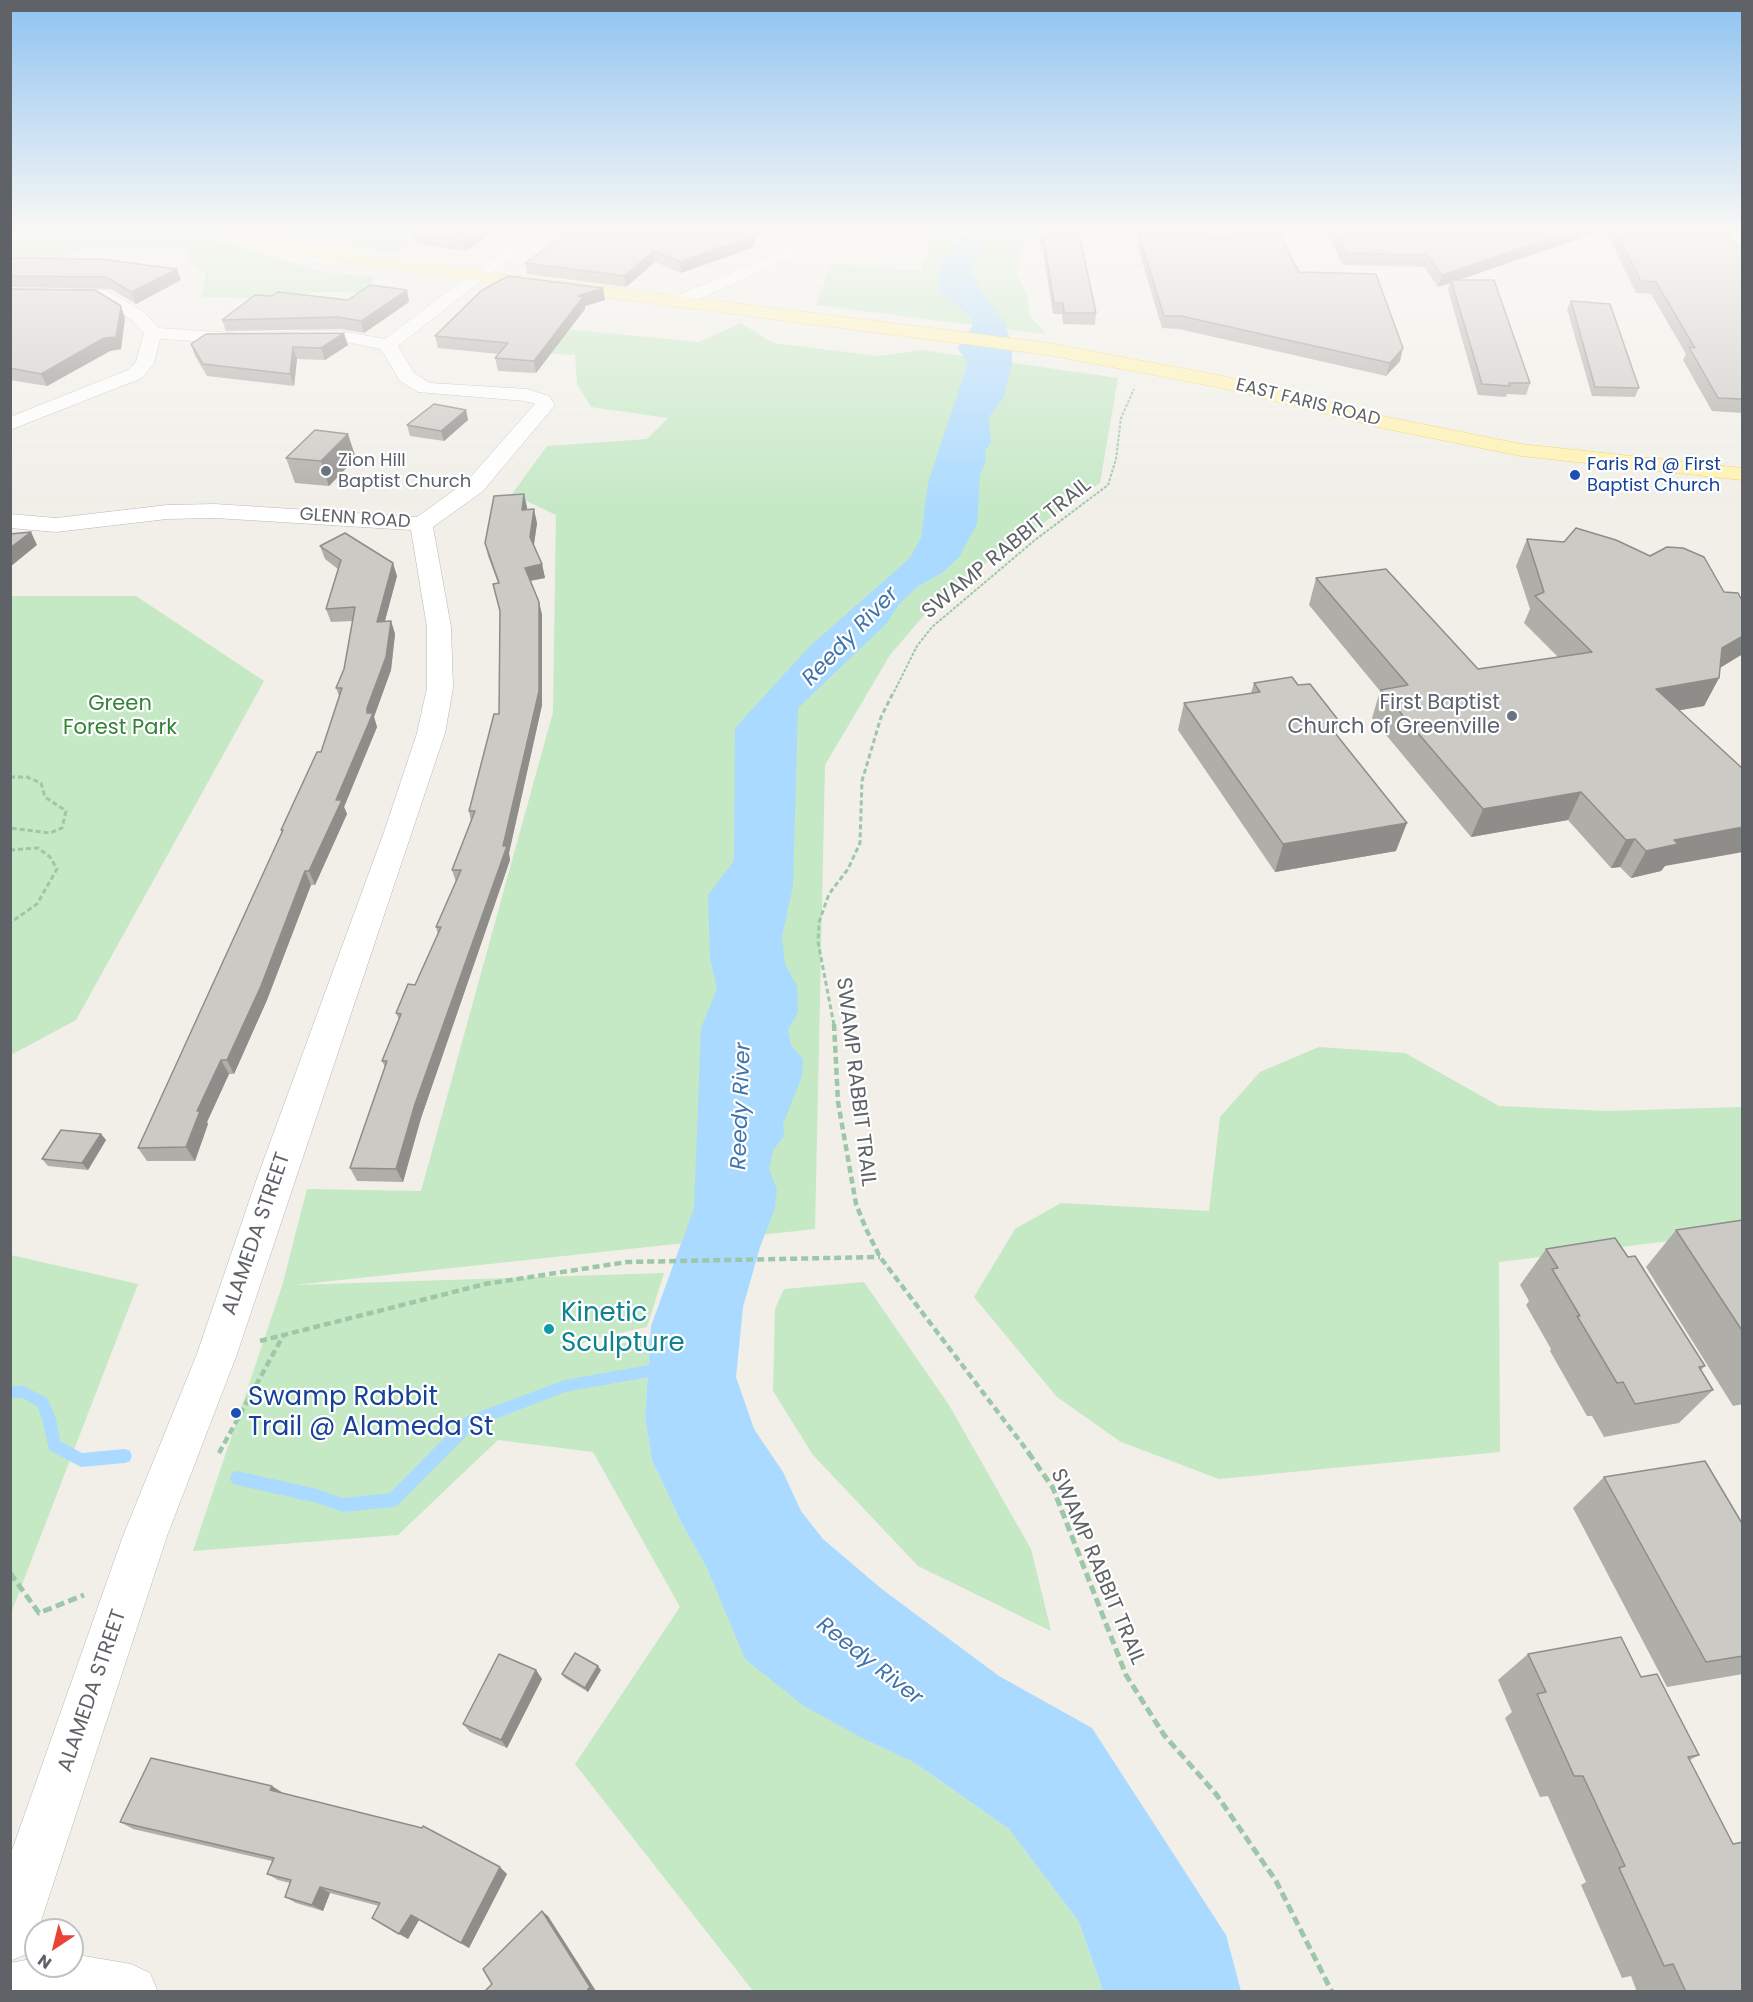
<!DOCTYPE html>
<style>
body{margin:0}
#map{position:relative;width:1753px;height:2002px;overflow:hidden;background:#f1efe8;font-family:Poppins,sans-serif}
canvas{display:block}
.frame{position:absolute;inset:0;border:12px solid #5f6368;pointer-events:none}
.north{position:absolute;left:24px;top:1918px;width:60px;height:60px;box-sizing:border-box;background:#fff;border:2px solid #bfc1c3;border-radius:50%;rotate:215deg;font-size:16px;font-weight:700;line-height:24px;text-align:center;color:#5f6368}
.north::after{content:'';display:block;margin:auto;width:21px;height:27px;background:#ea4335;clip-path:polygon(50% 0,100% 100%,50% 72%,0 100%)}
</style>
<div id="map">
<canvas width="1753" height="2002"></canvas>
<div class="frame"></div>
<div class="north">N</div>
</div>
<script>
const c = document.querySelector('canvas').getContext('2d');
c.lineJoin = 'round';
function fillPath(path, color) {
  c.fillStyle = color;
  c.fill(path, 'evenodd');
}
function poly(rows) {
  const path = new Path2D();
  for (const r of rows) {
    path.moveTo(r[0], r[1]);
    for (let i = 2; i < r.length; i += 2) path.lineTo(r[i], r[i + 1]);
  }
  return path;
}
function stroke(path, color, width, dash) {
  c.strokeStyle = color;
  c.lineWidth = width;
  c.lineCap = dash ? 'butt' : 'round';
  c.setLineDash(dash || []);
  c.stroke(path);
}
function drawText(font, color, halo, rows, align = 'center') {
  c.font = font + ' Poppins,sans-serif';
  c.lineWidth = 4.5;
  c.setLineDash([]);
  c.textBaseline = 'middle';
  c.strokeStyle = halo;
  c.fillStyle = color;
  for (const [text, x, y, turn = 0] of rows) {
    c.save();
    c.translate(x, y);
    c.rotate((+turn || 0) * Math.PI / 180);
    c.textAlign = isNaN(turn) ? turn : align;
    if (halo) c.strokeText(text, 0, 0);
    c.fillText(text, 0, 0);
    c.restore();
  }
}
fillPath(poly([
 [294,230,432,230,390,254],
 [934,230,1029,230,1016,271,1027,295,1030,316,1046,334,816,305,831,263,921,271],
 [79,233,203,235,319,271,375,277,365,293,316,292,285,299,201,297,206,275,187,260,187,250,76,250,43,267,11,262,10,237],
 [505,323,699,342,741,323,773,343,879,356,922,350,1118,378,1100,483,942,594,890,655,825,765,815,1229,294,1285,664,1273,647,1327,589,1340,573,1350,650,1339,645,1417,652,1460,681,1522,708,1570,866,1740,915,1763,1009,1829,1079,1922,1103,1991,753,1991,575,1764,680,1607,593,1452,498,1440,398,1535,193,1551,282,1286,307,1189,421,1191,553,712,556,515,512,494,547,446,647,439,668,418,591,407,577,384,575,355,483,350],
 [11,596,136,596,264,681,76,1020,11,1055],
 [1319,1047,1405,1053,1499,1106,1607,1111,1742,1107,1742,1232,1499,1262,1500,1452,1219,1479,1121,1442,1057,1397,974,1297,1015,1229,1061,1203,1209,1211,1220,1117,1260,1072],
 [11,1255,138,1284,11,1613,10,1255],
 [864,1282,949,1405,1031,1549,1051,1631,918,1566,813,1455,773,1391,775,1309,784,1289]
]), '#c5e8c5');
fillPath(poly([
 [965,230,1000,230,973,260,971,267,979,288,1005,323,1012,346,1012,366,1003,398,989,417,991,443,985,451,986,461,980,474,977,524,959,557,943,572,917,587,899,604,887,623,798,708,793,885,782,937,785,964,797,986,798,1012,788,1030,791,1045,803,1059,802,1076,783,1124,784,1136,773,1150,769,1169,777,1190,775,1208,760,1247,743,1307,736,1377,754,1429,783,1472,801,1511,823,1539,883,1590,999,1676,1092,1728,1226,1935,1241,1991,1103,1991,1079,1922,1009,1829,915,1763,866,1740,804,1706,745,1659,708,1570,681,1522,652,1460,645,1417,651,1326,694,1208,701,1028,717,989,710,958,708,895,734,861,735,728,810,646,909,559,921,538,928,483,968,362,957,348,973,325,971,317,941,293,938,276,944,259]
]), '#aadaff');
fillPath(poly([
 [660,1363,665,1365,667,1369,665,1373,660,1375,565,1392,475,1427,398,1505,393,1507,343,1512,317,1503,237,1485,232,1483,230,1478,232,1473,237,1471,317,1489,343,1498,390,1493,465,1417,565,1380,660,1363],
 [10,1386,23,1386,47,1398,56,1418,60,1441,82,1453,125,1449,130,1451,132,1456,130,1461,125,1463,81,1467,49,1450,42,1418,37,1406,22,1398,10,1398,10,1386]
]), '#aadaff');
const minor = poly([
 [528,230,546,230,398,346,414,373,430,383,527,389,549,396,555,405,483,491,433,527,451,627,453,688,445,733,237,1354,167,1536,38,1930,29,1953,10,1961,10,1856,123,1536,197,1354,256,1181,384,832,417,733,427,688,427,627,411,530,215,518,167,519,56,532,10,528,10,514,56,518,167,505,215,504,417,517,467,481,535,404,525,401,418,392,400,381,381,349,341,341,300,341,291,336,300,331,341,331,385,339,528,230],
 [795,230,811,230,803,248,794,257,683,306,677,307,668,302,671,298,782,251,788,246,795,230],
 [10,289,105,290,144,312,159,328,246,334,255,339,246,344,160,339,154,363,142,378,10,430,10,417,128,370,136,362,144,333,132,320,101,300,10,299,10,289],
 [72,1954,131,1964,150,1973,158,1992,10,1992,10,1963,36,1958,36,1966,72,1966,72,1954]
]);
const major = poly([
 [227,230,252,230,289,242,365,256,1048,343,1223,376,1382,416,1521,444,1742,468,1742,480,1521,456,1382,428,1222,388,1048,355,365,266,280,249,229,233,227,230]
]);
stroke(minor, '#b5b8bc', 1);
stroke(major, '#f2c960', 1);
stroke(poly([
 [1737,230,1742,237],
 [894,692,917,646,932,627,1035,540,1108,485,1116,459,1121,418,1134,389]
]), '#9cc7a9', 2, [3, 1.5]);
stroke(poly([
 [10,777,27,777,41,783,45,797,66,811,62,828,50,833,10,828],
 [10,850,38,848,50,857,57,869,37,904,10,923],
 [834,1025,818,942,819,922,829,894,848,869,860,843,862,781,881,717,894,691]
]), '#9cc7a9', 3, [5, 3]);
stroke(poly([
 [834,1024,838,1102,856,1204,866,1229,880,1257,1029,1453],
 [260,1341,485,1284,627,1262,880,1257],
 [219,1453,284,1334]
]), '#9cc7a9', 4.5, [7, 4]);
stroke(poly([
 [1028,1452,1053,1488,1126,1675,1164,1735,1216,1794,1276,1881,1332,1992],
 [10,1573,39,1613,84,1595]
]), '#9cc7a9', 5, [9, 4.5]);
fillPath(minor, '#fff');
fillPath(major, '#fff2af');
fillPath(poly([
 [418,230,497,230,466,251,415,244,412,234],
 [571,230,760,230,752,248,681,273,655,262,626,287,527,274,525,263],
 [1138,230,1178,230,1178,235,1236,237,1233,230,1278,230,1299,272,1400,361,1386,376,1179,329,1162,328,1138,248],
 [1325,230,1689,230,1690,233,1697,235,1699,234,1696,230,1720,230,1743,251,1743,413,1712,411,1683,360,1686,354,1651,294,1636,293,1605,230,1459,280,1530,383,1526,395,1507,394,1506,397,1478,395,1448,290,1450,283,1438,287,1424,267,1343,265],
 [1041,235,1080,240,1096,313,1095,325,1063,324,1062,314,1053,314,1042,246,1040,246],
 [10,258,181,280,136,304,111,289,10,287],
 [10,289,125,318,121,349,110,351,47,386,10,380],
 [407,290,409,302,364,333,341,329,226,331,222,320],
 [605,300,585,306,585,309,536,373,498,371,495,358,499,354,438,348,435,336],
 [1571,301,1639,388,1635,397,1592,396,1567,309],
 [191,344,348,345,325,360,297,359,294,386,207,376,195,356],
 [466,410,468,420,444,441,410,436,407,425],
 [286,458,356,458,329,486,295,483],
 [524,494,527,510,537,523,534,545,542,564,545,578,531,581,539,602,542,615,542,705,509,853,510,860,421,1118,403,1182,357,1181,350,1168,385,1067,382,1061,399,1019,396,1013,415,985,438,934,436,927,456,882,452,870,471,821,469,811,499,714,500,613,493,584,498,583,488,556,485,543],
 [1527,539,1724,592,1743,602,1743,653,1741,655,1720,668,1719,678,1704,706,1678,710,1665,866,1661,871,1631,878,1620,867,1611,868,1568,820,1471,837,1372,718,1380,691,1309,605,1316,578,1478,669,1558,657,1524,623,1530,609,1516,566],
 [320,546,397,576,385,621,391,621,395,634,391,670,374,717,377,727,344,807,347,814,315,885,311,885,267,1000,234,1074,229,1074,207,1122,208,1124,195,1161,147,1161,138,1148,282,834,281,830,321,752,339,696,336,688,344,669,353,621,331,622,326,609,338,569,325,559],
 [1254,683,1298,685,1339,721,1335,733,1396,851,1275,872,1178,730,1184,703,1251,693],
 [101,1134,106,1140,88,1170,48,1166,42,1159],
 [1743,1220,1743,1404,1733,1406,1646,1267,1676,1230],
 [1546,1249,1628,1257,1705,1366,1701,1370,1713,1390,1679,1423,1604,1437,1592,1416,1587,1416,1550,1351,1551,1349,1526,1305,1529,1301,1520,1285],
 [1604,1477,1743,1525,1743,1674,1667,1687,1573,1508],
 [1528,1654,1641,1677,1699,1755,1690,1760,1743,1992,1637,1992,1631,1976,1622,1978,1581,1885,1586,1882,1548,1796,1540,1797,1505,1718,1512,1712,1498,1680],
 [536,1670,542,1679,507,1748,470,1732,463,1724],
 [601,1670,588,1692,565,1678,562,1674],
 [283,1793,507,1874,469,1948,419,1920,408,1939,379,1906,330,1893,323,1911,296,1903,285,1897,290,1883,278,1880,267,1874,272,1861,133,1829,120,1822]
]), '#afaea9');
fillPath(poly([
 [480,230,497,230,466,251,464,241],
 [754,230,760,230,752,248,681,273,680,262],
 [1575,230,1605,230,1452,282,1451,280,1450,283,1438,287,1442,275],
 [1041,235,1043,235,1042,246,1040,246],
 [654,251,655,262,626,287,624,276],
 [177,269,181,280,136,304,131,292],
 [603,288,605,300,585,306,585,309,536,373,534,361,578,296],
 [407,290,409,302,364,333,361,321],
 [121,306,125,318,121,349,110,351,47,386,41,374,104,338],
 [344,333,348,345,325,360,321,348],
 [293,347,297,359,294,386,290,374],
 [1403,348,1400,361,1386,376,1390,363],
 [466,410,468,420,444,441,441,431],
 [348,434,356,458,329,486,321,461],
 [524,494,527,507,525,523,522,510],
 [534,509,537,523,533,550,530,537],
 [31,532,37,545,10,567,10,548],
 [393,563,397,576,381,635,377,622],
 [542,564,545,578,528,581,525,568],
 [539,602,542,615,542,705,509,853,510,860,421,1118,403,1182,396,1169,415,1104,503,846],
 [391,621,395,634,391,670,374,717,377,727,344,807,347,814,315,885,309,871,336,800,367,708],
 [1743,636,1743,653,1741,655,1708,675,1722,648],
 [1719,678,1704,706,1642,717,1656,689],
 [1339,721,1331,748,1327,723],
 [1581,792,1568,820,1471,837,1483,809],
 [1407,823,1396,851,1275,872,1283,844],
 [1743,827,1743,852,1665,866,1661,871,1631,878,1646,851,1674,840],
 [1635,839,1620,867,1611,868,1626,840],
 [305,871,311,885,267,1000,234,1074,227,1060],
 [221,1060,229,1074,207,1122,208,1124,195,1161,186,1147,197,1111],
 [101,1134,106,1140,88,1170,82,1163],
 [598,1666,601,1670,588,1692,585,1688],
 [536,1670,542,1679,507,1748,501,1740],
 [272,1786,283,1793,270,1790],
 [500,1867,507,1874,469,1948,461,1943],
 [320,1887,330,1893,323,1911,312,1905],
 [542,1911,548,1916,596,1991,595,1992,586,1992],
 [411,1915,419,1920,408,1939,399,1934]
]), '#8f8d8a');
const building = poly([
 [418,230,480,230,464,241,412,234,418,230],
 [571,230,754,230,751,237,680,262,654,251,624,276,525,263,571,230],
 [1042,230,1081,230,1080,238,1096,313,1064,313,1063,303,1054,303,1043,235,1041,235,1042,230],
 [1139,230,1178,230,1178,235,1244,237,1241,230,1278,230,1299,272,1376,274,1403,348,1390,363,1181,316,1164,316,1139,236,1139,230],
 [1334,230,1575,230,1442,275,1427,255,1346,253,1334,230],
 [1615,230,1689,230,1690,233,1697,235,1706,230,1720,230,1725,235,1730,236,1743,251,1743,399,1718,398,1689,347,1695,348,1656,282,1641,281,1615,230],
 [10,258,100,259,177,269,131,292,106,277,10,276,10,258],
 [508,276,603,288,578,296,583,297,534,361,495,358,508,343,435,336,481,291,508,276],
 [1451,280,1494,280,1530,383,1509,383,1510,386,1482,384,1451,280],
 [370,285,407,290,361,321,338,317,222,320,255,295,272,296,278,292,348,300,370,285],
 [10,289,95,290,121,306,116,337,104,338,41,374,10,368,10,289],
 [1571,301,1610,304,1639,388,1595,387,1571,301],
 [344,333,321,348,293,347,290,374,203,364,191,344,206,334,344,333],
 [434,404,466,410,441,431,407,425,434,404],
 [315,430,348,434,321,461,286,458,315,430],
 [524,494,522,510,534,509,530,537,542,564,525,568,539,602,539,691,503,846,507,846,415,1104,396,1169,350,1168,387,1061,382,1061,401,1014,396,1013,408,984,415,985,441,927,436,927,461,870,452,870,475,811,469,811,494,714,499,714,500,611,493,584,499,583,485,543,494,496,524,494],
 [1576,528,1616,540,1650,556,1667,547,1683,548,1704,557,1724,592,1738,593,1743,602,1743,636,1722,648,1719,678,1656,689,1743,769,1743,827,1674,840,1678,844,1646,851,1635,839,1626,840,1581,792,1483,809,1381,690,1408,685,1316,578,1386,569,1478,669,1592,652,1535,596,1544,592,1527,539,1564,542,1576,528],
 [31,532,10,548,10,534,31,532],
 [345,533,393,563,377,622,391,621,386,657,367,708,367,713,373,713,336,800,342,800,309,871,305,871,261,986,227,1060,221,1060,197,1111,200,1111,186,1147,138,1148,283,830,281,830,317,752,321,752,342,688,336,688,344,669,355,607,326,609,341,560,320,546,345,533],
 [1292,677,1298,685,1310,684,1339,721,1327,723,1407,823,1283,844,1184,703,1260,692,1254,683,1292,677],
 [61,1130,101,1134,82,1163,42,1159,61,1130],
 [1743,1220,1743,1332,1676,1230,1743,1220],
 [1615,1238,1628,1257,1635,1256,1705,1366,1699,1367,1713,1390,1635,1404,1623,1382,1617,1383,1577,1316,1580,1316,1552,1269,1558,1268,1546,1249,1615,1238],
 [1705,1461,1743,1525,1743,1656,1706,1662,1604,1477,1705,1461],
 [1621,1637,1641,1677,1657,1674,1699,1755,1688,1757,1733,1844,1743,1842,1743,1992,1686,1992,1673,1964,1664,1966,1619,1868,1625,1866,1583,1776,1574,1776,1537,1694,1546,1692,1528,1654,1621,1637],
 [575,1653,598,1666,585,1688,562,1674,575,1653],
 [499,1654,536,1670,501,1740,463,1724,499,1654],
 [151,1758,272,1786,270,1790,422,1828,423,1826,500,1867,461,1943,411,1915,399,1934,372,1918,380,1903,320,1887,312,1905,285,1897,291,1880,267,1874,274,1858,120,1822,151,1758],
 [542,1911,590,1987,586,1992,484,1992,492,1984,483,1969,542,1911]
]);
fillPath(building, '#cccac5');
stroke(building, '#8f8d8a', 1.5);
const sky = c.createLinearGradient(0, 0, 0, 511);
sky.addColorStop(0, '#8fc3f1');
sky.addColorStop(0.45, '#f9f8f5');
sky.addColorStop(1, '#f9f8f500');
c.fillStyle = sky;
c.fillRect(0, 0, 1753, 511);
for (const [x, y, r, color] of [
 [326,471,6,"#6b7280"],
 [1575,475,6,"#1a4fb4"],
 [1512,716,6,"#6b7280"],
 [549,1329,6,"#0f9aa8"],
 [236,1413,6,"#1a4fb4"]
]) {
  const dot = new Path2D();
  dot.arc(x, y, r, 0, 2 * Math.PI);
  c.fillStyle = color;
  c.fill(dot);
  stroke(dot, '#fff', 2);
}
drawText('18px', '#5f6368', '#fff', [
 ["EAST FARIS ROAD",1308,403,14],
 ["GLENN ROAD",355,519,4]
]);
drawText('18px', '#5b616d', '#fff', [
 ["Zion Hill",338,461],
 ["Baptist Church",338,482]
], 'left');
drawText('18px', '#164399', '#fff', [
 ["Faris Rd @ First",1587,465],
 ["Baptist Church",1587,486]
], 'left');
drawText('21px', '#5f6368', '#fff', [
 ["SWAMP RABBIT TRAIL",1007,549,-39],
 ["SWAMP RABBIT TRAIL",855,1082,83],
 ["ALAMEDA STREET",257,1234,-71],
 ["SWAMP RABBIT TRAIL",1097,1567,67],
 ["ALAMEDA STREET",93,1691,-71]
]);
drawText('21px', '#5b616d', '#fff', [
 ["First Baptist",1500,704],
 ["Church of Greenville",1500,728]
], 'right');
drawText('21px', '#348238', '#fff', [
 ["Green",120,705],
 ["Forest Park",120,729]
]);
drawText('italic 22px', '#4174aa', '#fff', [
 ["Reedy River",851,637,-46],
 ["Reedy River",742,1106,-88],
 ["Reedy River",869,1662,38]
]);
drawText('26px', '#0d838f', '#fff', [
 ["Kinetic",561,1314],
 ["Sculpture",561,1344]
], 'left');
drawText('26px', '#164399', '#fff', [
 ["Swamp Rabbit",248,1398],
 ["Trail @ Alameda St",248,1428]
], 'left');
</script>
